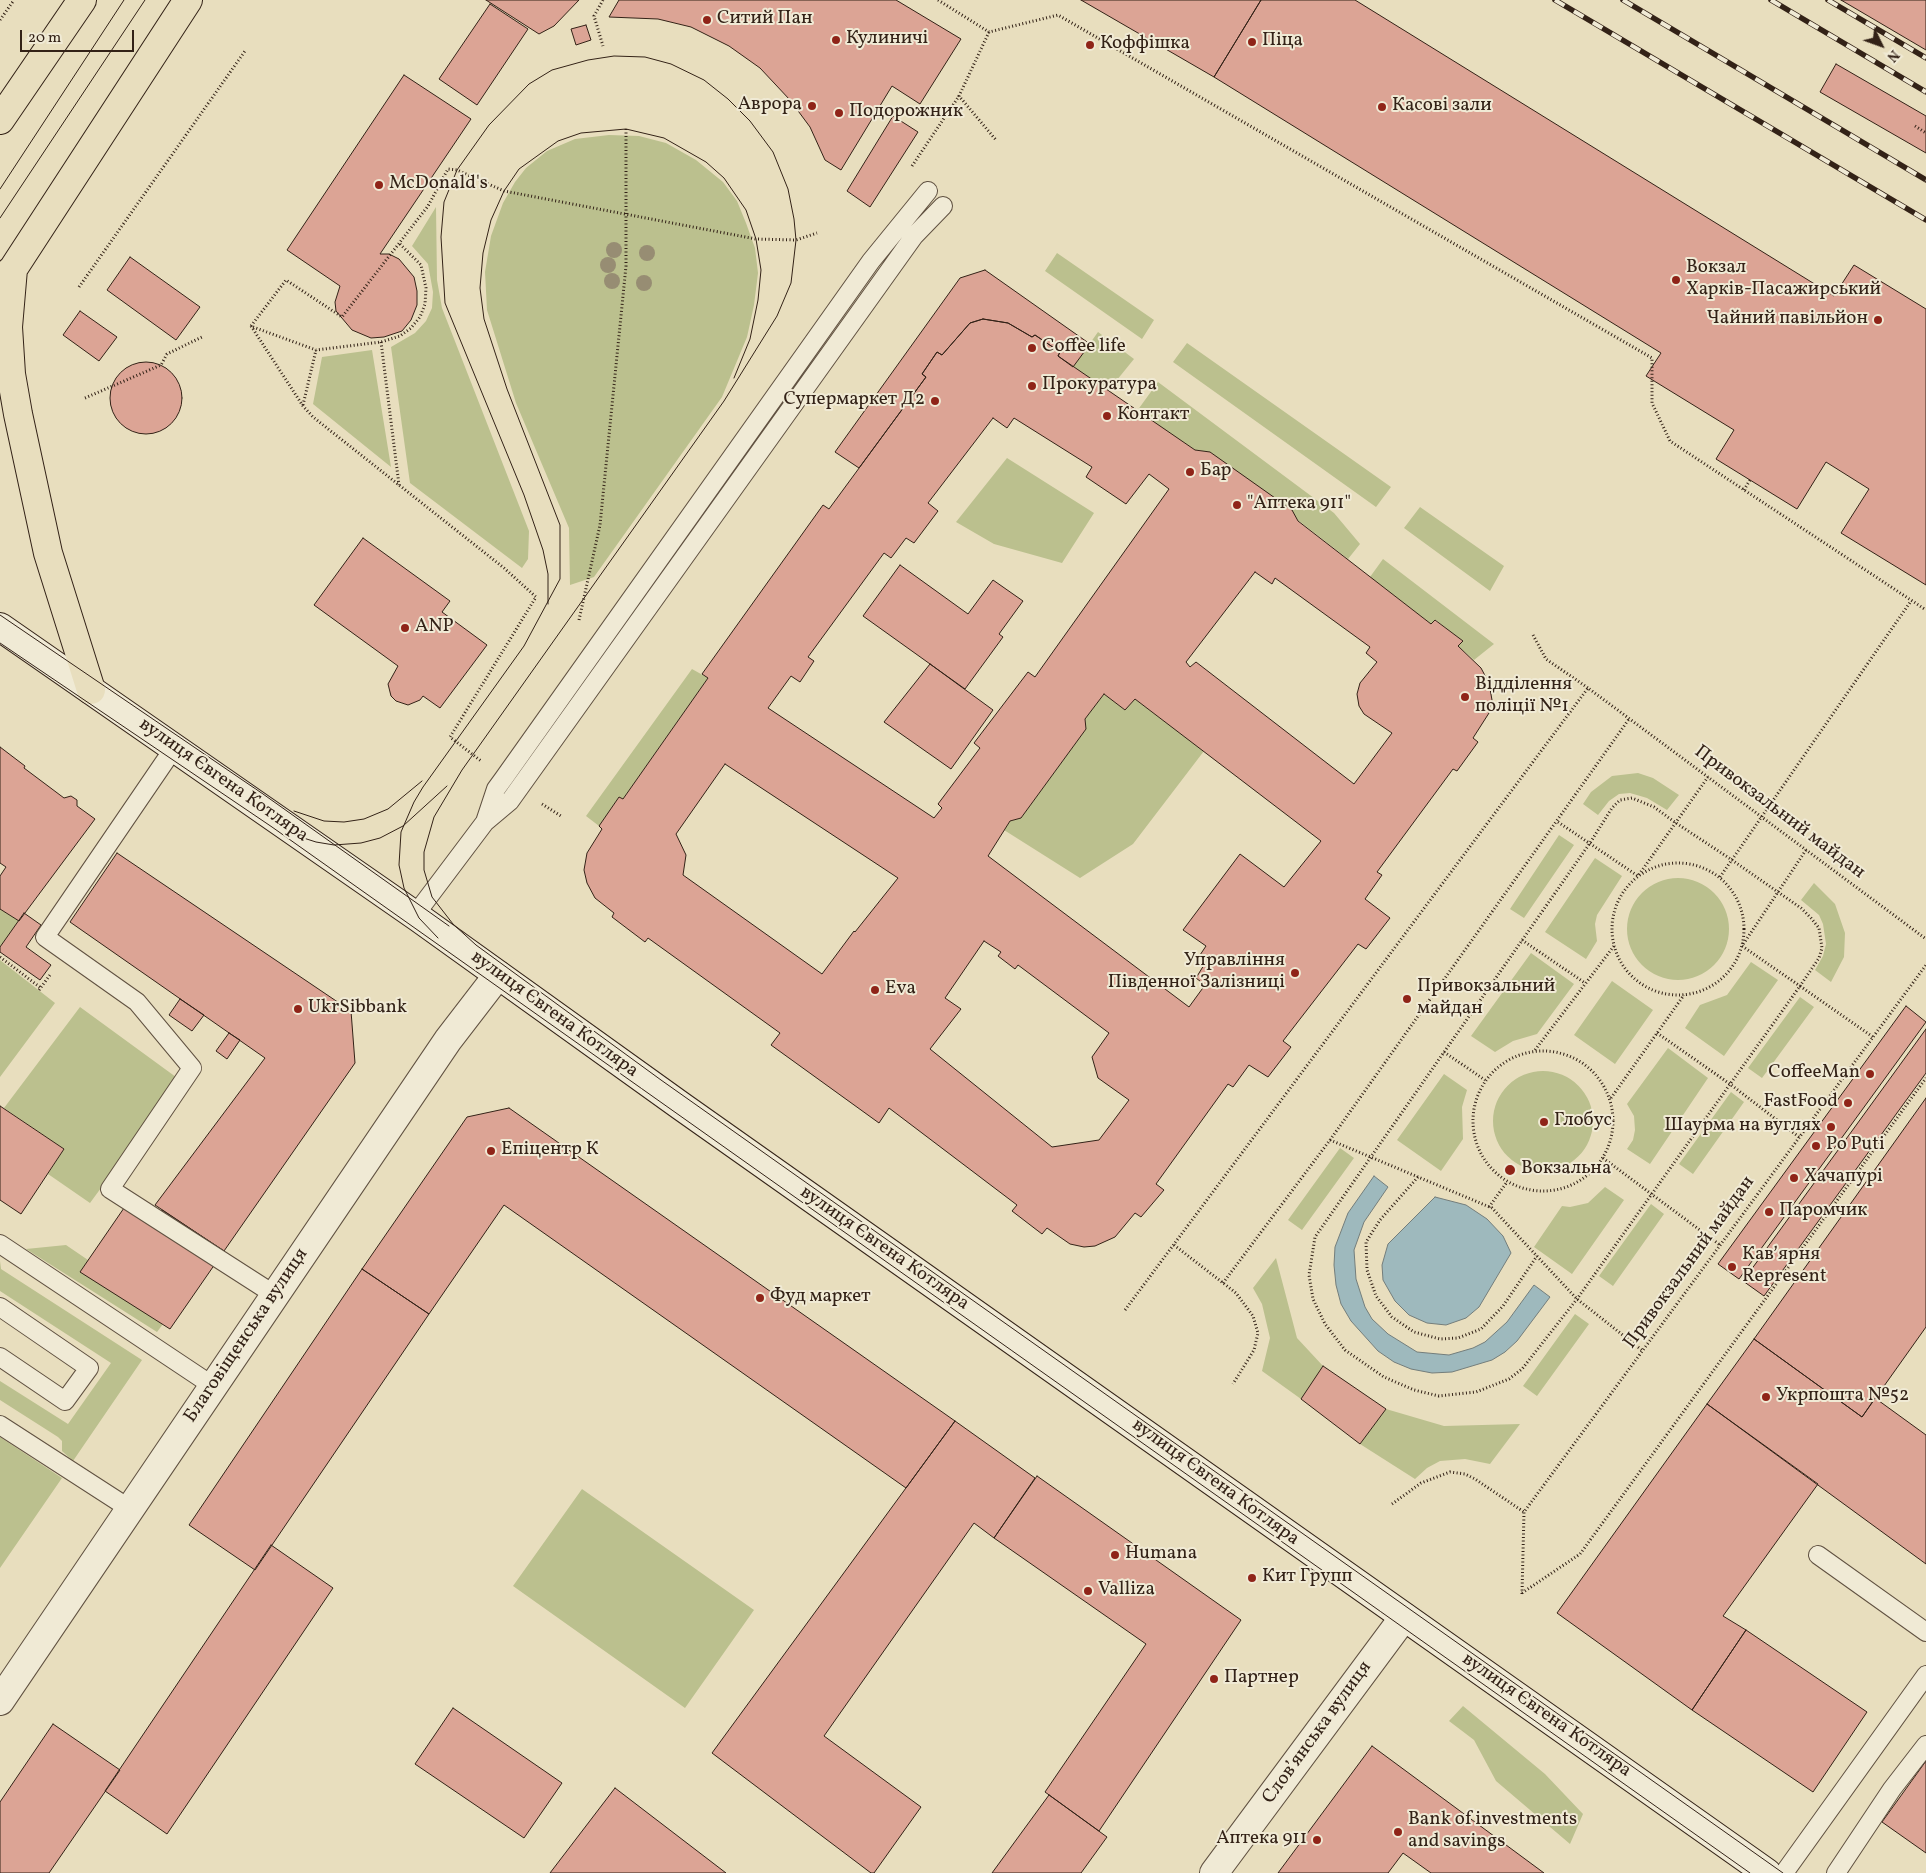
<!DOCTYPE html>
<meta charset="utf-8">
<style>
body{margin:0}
#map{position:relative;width:1926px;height:1873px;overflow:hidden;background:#e8debe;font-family:Vollkorn,serif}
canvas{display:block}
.north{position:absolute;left:1856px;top:20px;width:50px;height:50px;-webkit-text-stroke:4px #f0ead5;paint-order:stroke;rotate:132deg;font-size:14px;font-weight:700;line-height:20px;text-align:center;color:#332217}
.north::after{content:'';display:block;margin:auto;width:18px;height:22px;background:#332217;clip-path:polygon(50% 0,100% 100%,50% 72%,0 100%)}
.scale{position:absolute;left:20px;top:30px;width:114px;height:22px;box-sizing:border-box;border:2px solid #332217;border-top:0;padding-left:6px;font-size:15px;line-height:18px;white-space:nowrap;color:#332217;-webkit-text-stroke:4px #f0ead5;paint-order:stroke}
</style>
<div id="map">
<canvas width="1926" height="1873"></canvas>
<div class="north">N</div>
<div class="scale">20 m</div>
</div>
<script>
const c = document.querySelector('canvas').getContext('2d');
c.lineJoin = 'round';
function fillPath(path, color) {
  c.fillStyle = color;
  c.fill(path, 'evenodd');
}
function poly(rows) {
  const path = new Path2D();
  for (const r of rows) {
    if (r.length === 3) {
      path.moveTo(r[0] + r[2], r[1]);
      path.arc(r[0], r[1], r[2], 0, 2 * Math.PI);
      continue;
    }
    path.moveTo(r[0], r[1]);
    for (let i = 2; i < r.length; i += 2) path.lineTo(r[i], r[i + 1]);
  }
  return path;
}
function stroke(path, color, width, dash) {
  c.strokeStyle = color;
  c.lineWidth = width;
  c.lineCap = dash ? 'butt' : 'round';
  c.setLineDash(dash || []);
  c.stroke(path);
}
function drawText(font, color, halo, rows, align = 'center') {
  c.font = font + ' Vollkorn,serif';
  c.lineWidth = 4;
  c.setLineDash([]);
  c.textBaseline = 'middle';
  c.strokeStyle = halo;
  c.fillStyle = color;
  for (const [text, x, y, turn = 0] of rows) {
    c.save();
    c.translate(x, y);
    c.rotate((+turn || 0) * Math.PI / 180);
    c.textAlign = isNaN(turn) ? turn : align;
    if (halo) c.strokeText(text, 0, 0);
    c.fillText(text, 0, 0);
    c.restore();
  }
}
fillPath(poly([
 [609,135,639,136,666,143,696,160,723,182,737,201,746,223,755,248,758,273,754,305,747,337,722,397,594,577,570,585,569,528,516,403,487,310,485,272,491,236,503,203,515,182,526,168,547,151,575,139],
 [436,207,437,280,442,308,529,531,528,559,522,568,410,483,391,347,415,333,426,321,432,308,433,292,428,264,412,246],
 [1057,253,1154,320,1142,339,1045,271],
 [1098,332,1134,359,1108,391,1073,367],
 [1187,343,1391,487,1376,507,1173,362],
 [372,350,391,467,313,404,322,357],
 [1158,382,1334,513,1360,544,1348,559,1210,452,1195,450,1137,411],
 [1007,458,1094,513,1062,563,994,544,956,522],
 [1420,507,1504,566,1490,591,1404,528],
 [1383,559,1494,644,1474,660,1458,646,1462,641,1436,620,1431,624,1370,577],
 [692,669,708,678,623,799,619,797,599,826,586,816],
 [1104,694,1125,710,1135,699,1204,751,1133,844,1080,878,1004,830,1010,821,1021,818,1086,729,1085,719],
 [1638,773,1653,778,1679,795,1667,810,1647,798,1630,793,1619,794,1609,801,1598,815,1583,804,1591,792,1612,776],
 [1559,835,1574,845,1524,918,1510,909],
 [1595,858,1622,876,1597,915,1595,924,1597,941,1586,959,1545,932],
 [1678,929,51],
 [1814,883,1835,904,1845,933,1844,957,1831,982,1815,970,1823,956,1826,944,1823,924,1819,915,1801,900],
 [0,909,19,921,0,947],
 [1531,953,1574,984,1537,1034,1513,1041,1495,1052,1471,1036],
 [0,960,55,1003,0,1077],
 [1751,962,1778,980,1724,1056,1685,1028,1700,1005,1727,995],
 [1612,981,1653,1010,1615,1064,1574,1035],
 [1800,997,1814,1007,1762,1078,1748,1068],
 [80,1007,180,1080,90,1203,48,1174,64,1149,4,1108],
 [1668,1048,1708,1078,1650,1164,1627,1149,1633,1140,1635,1130,1634,1116,1627,1104],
 [1543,1121,50],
 [1444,1074,1467,1090,1462,1107,1463,1139,1441,1171,1397,1140],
 [1731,1092,1744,1102,1693,1174,1679,1164],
 [1340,1148,1354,1158,1302,1230,1288,1220],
 [1605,1187,1624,1200,1572,1274,1534,1247,1562,1206,1570,1207,1588,1203],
 [1651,1204,1664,1214,1613,1286,1599,1276],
 [66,1245,88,1260,163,1324,157,1332,26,1249],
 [1276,1258,1297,1338,1323,1366,1301,1399,1262,1371,1270,1338,1262,1304,1253,1288],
 [0,1261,1,1269,142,1360,73,1461,62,1451,62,1441,58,1437,0,1400,0,1381,68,1424,111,1363,0,1291],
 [1575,1314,1589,1324,1537,1396,1523,1386],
 [1386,1409,1444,1426,1520,1424,1490,1464,1465,1459,1440,1461,1427,1468,1415,1479,1360,1444],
 [0,1437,62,1478,0,1568],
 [582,1489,754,1610,685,1708,513,1586],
 [1463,1706,1545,1774,1583,1814,1570,1844,1496,1781,1474,1740,1449,1721]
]), '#bbc08e');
const water = poly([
 [1374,1176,1388,1187,1364,1222,1354,1250,1356,1279,1365,1307,1372,1319,1388,1334,1417,1352,1449,1355,1473,1348,1485,1342,1507,1322,1534,1285,1550,1297,1517,1341,1505,1352,1492,1360,1452,1372,1432,1373,1411,1369,1394,1362,1378,1351,1351,1321,1341,1304,1336,1285,1334,1265,1335,1247,1348,1213,1374,1176],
 [1435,1197,1466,1205,1487,1219,1503,1236,1511,1253,1479,1307,1466,1318,1446,1325,1427,1323,1409,1315,1395,1301,1383,1280,1382,1265,1388,1244,1435,1197]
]);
fillPath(water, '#9eb9bd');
stroke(water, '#737d7b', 1);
const building = poly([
 [486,0,579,0,554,26,539,34,486,0],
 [619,0,896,0,961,39,920,104,892,86,841,170,825,160,810,127,790,100,760,68,729,46,691,27,658,19,609,17,619,0],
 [1081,0,1261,0,1214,77,1081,0],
 [1261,0,1355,0,1834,296,1854,265,1926,309,1926,585,1841,533,1869,489,1826,462,1797,509,1716,459,1734,430,1646,376,1661,353,1214,77,1261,0],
 [1841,0,1926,0,1926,50,1841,0],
 [490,4,528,29,477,105,439,79,490,4],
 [586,25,591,40,576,45,571,29,586,25],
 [1836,64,1926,116,1926,153,1820,92,1836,64],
 [404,75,471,119,380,254,389,254,399,259,414,277,417,291,417,305,411,320,402,331,384,337,371,338,352,330,336,311,335,302,340,286,287,250,404,75],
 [893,116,918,132,870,207,847,191,893,116],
 [130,257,200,307,176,340,107,290,130,257],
 [985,270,1090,344,1073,367,1058,356,1060,352,1035,335,1032,337,1008,323,983,319,970,323,942,355,937,352,922,374,926,377,859,468,835,452,960,278,985,270],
 [80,311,117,337,99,361,63,335,80,311],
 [983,319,1008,323,1032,337,1035,335,1060,352,1058,356,1195,450,1210,452,1292,510,1298,521,1431,624,1435,620,1463,641,1458,646,1481,668,1489,683,1492,700,1489,713,1473,738,1478,742,1457,771,1453,769,1377,872,1382,875,1365,899,1390,918,1366,949,1358,944,1283,1041,1291,1047,1268,1077,1249,1065,1233,1087,1228,1084,1156,1184,1164,1190,1141,1217,1135,1213,1115,1237,1095,1246,1084,1247,1070,1244,1047,1228,1042,1234,1012,1211,1017,1205,889,1108,879,1123,771,1045,780,1033,648,938,645,942,612,917,614,913,595,898,587,883,584,870,587,853,602,829,599,826,619,797,623,799,708,678,702,674,823,505,829,509,926,377,922,374,937,352,942,355,970,323,983,319],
 [993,418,1007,428,1014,418,1092,467,1086,477,1126,504,1149,474,1169,489,1035,677,1028,672,974,743,980,748,938,804,942,808,934,818,768,708,791,676,800,682,814,661,808,657,884,553,891,558,906,538,914,543,938,511,928,503,993,418],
 [1255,572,1272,584,1275,578,1370,647,1366,653,1377,662,1360,683,1357,694,1359,706,1364,714,1392,733,1354,784,1196,662,1190,667,1186,662,1255,572],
 [1104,694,1125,710,1135,699,1321,841,1284,887,1240,854,1183,930,1206,946,1200,955,1207,960,1196,978,1205,985,1189,1007,988,856,1010,821,1021,818,1086,729,1085,719,1104,694],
 [725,764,898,878,855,932,854,931,822,974,683,875,686,855,676,834,725,764],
 [984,941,1001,952,998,956,1015,969,1018,965,1109,1033,1092,1057,1098,1078,1129,1100,1099,1140,1052,1147,930,1049,961,1009,945,998,984,941],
 [146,398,36],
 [363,538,450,601,442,612,487,645,440,708,423,696,420,700,408,705,396,701,391,696,388,684,398,666,314,605,363,538],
 [900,565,968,614,993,580,1023,601,999,634,1003,637,965,689,863,616,900,565],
 [930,664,993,710,951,769,884,722,930,664],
 [0,747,25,766,24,768,64,798,71,796,77,800,77,806,95,819,19,921,0,909,0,876,6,867,0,863,0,747],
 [117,853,351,1011,355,1063,224,1251,155,1205,265,1058,70,922,117,853],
 [24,913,41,925,26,947,51,965,40,980,0,952,0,947,24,913],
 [180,999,204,1015,192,1031,169,1015,180,999],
 [1906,1006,1926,1022,1739,1279,1718,1264,1906,1006],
 [1926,1029,1926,1073,1764,1296,1743,1281,1926,1029],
 [229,1033,240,1040,227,1059,216,1051,229,1033],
 [1926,1098,1926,1327,1862,1417,1754,1339,1926,1098],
 [0,1106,64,1149,21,1214,0,1200,0,1106],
 [509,1108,955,1421,906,1488,504,1205,429,1314,362,1269,467,1117,509,1108],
 [124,1208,151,1225,162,1210,224,1251,170,1329,80,1272,124,1208],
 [362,1269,429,1314,255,1570,189,1525,362,1269],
 [1754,1339,1862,1417,1875,1398,1926,1435,1926,1564,1707,1404,1754,1339],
 [1323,1366,1386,1409,1360,1444,1301,1399,1323,1366],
 [1707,1404,1818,1484,1723,1616,1746,1630,1692,1710,1557,1613,1707,1404],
 [955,1421,1035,1478,994,1538,974,1523,824,1736,921,1807,874,1873,871,1873,712,1753,955,1421],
 [1037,1476,1241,1620,1099,1831,1045,1792,1146,1644,994,1538,1037,1476],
 [271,1545,333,1588,167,1834,105,1791,271,1545],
 [1746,1630,1867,1712,1813,1792,1692,1710,1746,1630],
 [453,1708,562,1783,524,1838,415,1764,453,1708],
 [53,1724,120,1770,49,1873,0,1873,0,1802,53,1724],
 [1372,1746,1391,1760,1544,1873,1431,1873,1403,1853,1388,1873,1278,1873,1372,1746],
 [1926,1761,1926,1853,1882,1822,1926,1761],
 [615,1788,726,1873,550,1873,615,1788],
 [1049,1795,1107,1837,1081,1873,992,1873,1049,1795]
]);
fillPath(building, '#dca495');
stroke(building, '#332217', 1);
const service = poly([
 [174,748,45,937,137,1002,192,1068,110,1189,275,1295],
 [485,822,496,789,504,778,871,261,928,191],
 [415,915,485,822,510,801,914,236,943,206],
 [0,1244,213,1386],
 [0,1307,89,1368,65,1401,0,1357],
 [0,1425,130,1509],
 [1818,1555,1926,1632],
 [1784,1873,1926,1675],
 [1836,1873,1892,1789,1926,1745]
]);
const minor = poly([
 [1214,1873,1404,1617]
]);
const tertiary = poly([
 [0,1701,448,1040,498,975]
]);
const secondary = poly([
 [0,627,419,918,681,1106,1767,1873]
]);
const primary = poly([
 [0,120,82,0],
 [13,269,8,327,11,374,18,414,48,553,91,690],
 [0,280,13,269,188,0]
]);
stroke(service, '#605141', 20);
stroke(minor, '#605141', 30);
stroke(tertiary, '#605141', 30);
stroke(secondary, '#332217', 30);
stroke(primary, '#332217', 30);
stroke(poly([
 [603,0,594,16,603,46],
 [938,0,989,32,1058,15,1652,358,1652,403,1670,441,1926,610],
 [0,20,14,0],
 [989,32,959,96,996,140],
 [1915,126,1926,133],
 [912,166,959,96],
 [79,287,245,51],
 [251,326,286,280,342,317,428,206,448,169,457,170,504,191,756,239,796,240,817,233],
 [251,326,303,406,313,417,504,568,536,597,450,737,481,761],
 [253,327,316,350,381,342,400,336,411,328,420,317,425,304,426,288,421,265,400,244],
 [381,342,399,485],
 [85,398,161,365,167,354,202,337],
 [303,405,316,350],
 [1744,490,1750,480],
 [579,620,600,525,626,266,626,129],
 [1533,635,1546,659,1588,688],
 [542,804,561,816],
 [1558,822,1638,876,1708,777],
 [1806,850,1742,946,1800,986,1819,958,1822,948,1819,928,1811,918,1801,908,1732,860,1676,823,1654,807,1632,798,1620,800,1612,808,1590,843,1315,1237,1309,1275,1313,1299,1325,1324,1345,1350,1384,1377,1414,1390,1439,1396,1476,1392,1509,1379,1522,1369,1577,1299,1800,986,1873,1037],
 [1678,929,66],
 [1720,877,1911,601],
 [1522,940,1585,983],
 [0,957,41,988],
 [39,990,50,975],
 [1657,1033,1730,1084,1799,1137],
 [1535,1050,1614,946],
 [1543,1121,70],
 [1444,1052,1485,1080],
 [1611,1098,1684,995],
 [1330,1140,1492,1208,1577,1299,1643,1351],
 [1603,1158,1720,1245],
 [1418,1177,1380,1220,1366,1242,1367,1270,1376,1296,1392,1317,1414,1332,1440,1339,1458,1338,1481,1329,1503,1306,1537,1256],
 [1489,1207,1507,1182],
 [1174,1245,1236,1293,1253,1316,1258,1333,1254,1350,1233,1384],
 [1223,1283,1330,1140,1629,719],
 [1125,1310,1588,688,1926,939],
 [1392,1504,1421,1483,1450,1472,1465,1474,1475,1479,1524,1512],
 [1522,1593,1580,1554,1926,1078],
 [1522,1594,1524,1512,1926,965]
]), '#332217', 3, [1, 2.5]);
stroke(service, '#f0ead5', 18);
stroke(minor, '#f0ead5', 28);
stroke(tertiary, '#f0ead5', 28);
stroke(secondary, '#f0ead5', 28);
stroke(primary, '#e8debe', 28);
stroke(poly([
 [0,189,124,0],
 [0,218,145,0],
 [548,604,548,574,543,550,524,495,445,303,441,237,444,202,457,170,489,125,529,84,552,70,588,60,614,56,645,57,671,64,704,80,728,99,750,121,773,152,788,189,794,219,796,240,791,283,777,316,724,401,462,770,434,817,424,852,424,870,432,897,453,924,476,945,661,1080,1783,1873],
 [0,615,263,794,449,926],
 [0,643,272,827,1750,1873],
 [294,811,324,821,344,822,364,819,388,809,422,781],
 [288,833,316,842,334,845,361,843,380,838,403,826,447,786],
 [438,938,419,918,404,888,399,865,401,832,414,802,423,787,524,646,560,579,560,525,507,389,484,319,480,288,483,253,491,220,504,191,519,169,558,141,581,133,626,129,664,138,706,162,724,178,746,210,756,239,761,270,758,300,750,339,734,378]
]), '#332217', 1);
const rail = poly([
 [1555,0,1926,220],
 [1623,0,1926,180],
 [1771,0,1926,92],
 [1828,0,1926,58]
]);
stroke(rail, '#332217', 5.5);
stroke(rail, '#f0ead5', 4, [11]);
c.fillStyle = '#978d73';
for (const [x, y] of [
 [614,250],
 [647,253],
 [608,265],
 [612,281],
 [644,283]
]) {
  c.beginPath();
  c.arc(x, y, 8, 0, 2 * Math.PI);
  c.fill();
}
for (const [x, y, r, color] of [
 [707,20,5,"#8f2418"],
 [836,40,5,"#8f2418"],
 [1252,42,5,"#8f2418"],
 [1090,45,5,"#8f2418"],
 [812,106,5,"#8f2418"],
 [1382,107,5,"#8f2418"],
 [839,113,5,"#8f2418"],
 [379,185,5,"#8f2418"],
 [1676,280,5,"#8f2418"],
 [1878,320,5,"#8f2418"],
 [1032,348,5,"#8f2418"],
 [1032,386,5,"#8f2418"],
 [935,401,5,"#8f2418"],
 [1107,416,5,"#8f2418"],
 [1190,472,5,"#8f2418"],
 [1237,505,5,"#8f2418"],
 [405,628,5,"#8f2418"],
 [1465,697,5,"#8f2418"],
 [1295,973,5,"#8f2418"],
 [875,990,5,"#8f2418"],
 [1407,999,5,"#8f2418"],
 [298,1009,5,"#8f2418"],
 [1870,1074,5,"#8f2418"],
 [1848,1103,5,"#8f2418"],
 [1544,1122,5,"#8f2418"],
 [1831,1127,5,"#8f2418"],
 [1816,1146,5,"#8f2418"],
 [491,1151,5,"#8f2418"],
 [1510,1170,6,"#8f2418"],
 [1794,1178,5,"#8f2418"],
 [1769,1212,5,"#8f2418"],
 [1732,1267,5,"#8f2418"],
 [760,1298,5,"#8f2418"],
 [1766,1397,5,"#8f2418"],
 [1115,1555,5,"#8f2418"],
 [1252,1578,5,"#8f2418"],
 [1088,1591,5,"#8f2418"],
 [1214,1679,5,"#8f2418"],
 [1398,1832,5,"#8f2418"],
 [1317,1840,5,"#8f2418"]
]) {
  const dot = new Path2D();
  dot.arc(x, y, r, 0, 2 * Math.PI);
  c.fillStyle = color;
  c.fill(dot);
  stroke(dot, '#f0ead5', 2);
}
drawText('19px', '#332217', '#f0ead5', [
 ["Ситий Пан",717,20],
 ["Кулиничі",846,40],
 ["Піца",1262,42],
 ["Коффішка",1100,45],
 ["Аврора",802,106,"right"],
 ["Касові зали",1392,107],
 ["Подорожник",849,113],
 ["McDonald's",389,185],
 ["Вокзал",1686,269],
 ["Харків-Пасажирський",1686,291],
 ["Чайний павільйон",1868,320,"right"],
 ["Coffee life",1042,348],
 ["Прокуратура",1042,386],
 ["Супермаркет Д2",925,401,"right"],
 ["Контакт",1117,416],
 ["Бар",1200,472],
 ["\"Аптека 911\"",1247,505],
 ["ANP",415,628],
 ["Відділення",1475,686],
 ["поліції №1",1475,708],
 ["Управління",1285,962,"right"],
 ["Південної Залізниці",1285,984,"right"],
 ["Привокзальний",1417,988],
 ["майдан",1417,1010],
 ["Eva",885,990],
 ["UkrSibbank",308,1009],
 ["CoffeeMan",1860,1074,"right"],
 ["FastFood",1838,1103,"right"],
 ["Глобус",1554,1122],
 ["Шаурма на вуглях",1821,1127,"right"],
 ["Po Puti",1826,1146],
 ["Епіцентр К",501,1151],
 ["Вокзальна",1521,1170],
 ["Хачапурі",1804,1178],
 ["Паромчик",1779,1212],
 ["Кавʼярня",1742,1256],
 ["Represent",1742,1278],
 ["Фуд маркет",770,1298],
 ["Укрпошта №52",1776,1397],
 ["Humana",1125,1555],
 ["Кит Групп",1262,1578],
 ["Valliza",1098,1591],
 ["Партнер",1224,1679],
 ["Bank of investments",1408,1821],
 ["and savings",1408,1843],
 ["Аптека 911",1307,1840,"right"]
], 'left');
drawText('19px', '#332217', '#f0ead5', [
 ["вулиця Євгена Котляра",223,781,35],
 ["Привокзальний майдан",1779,813,37],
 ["вулиця Євгена Котляра",554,1015,36],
 ["вулиця Євгена Котляра",884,1249,35],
 ["Привокзальний майдан",1690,1263,-54],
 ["Благовіщенська вулиця",247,1336,-56],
 ["вулиця Євгена Котляра",1215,1483,36],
 ["вулиця Євгена Котляра",1546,1716,35],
 ["Слов’янська вулиця",1318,1733,-54]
]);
</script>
